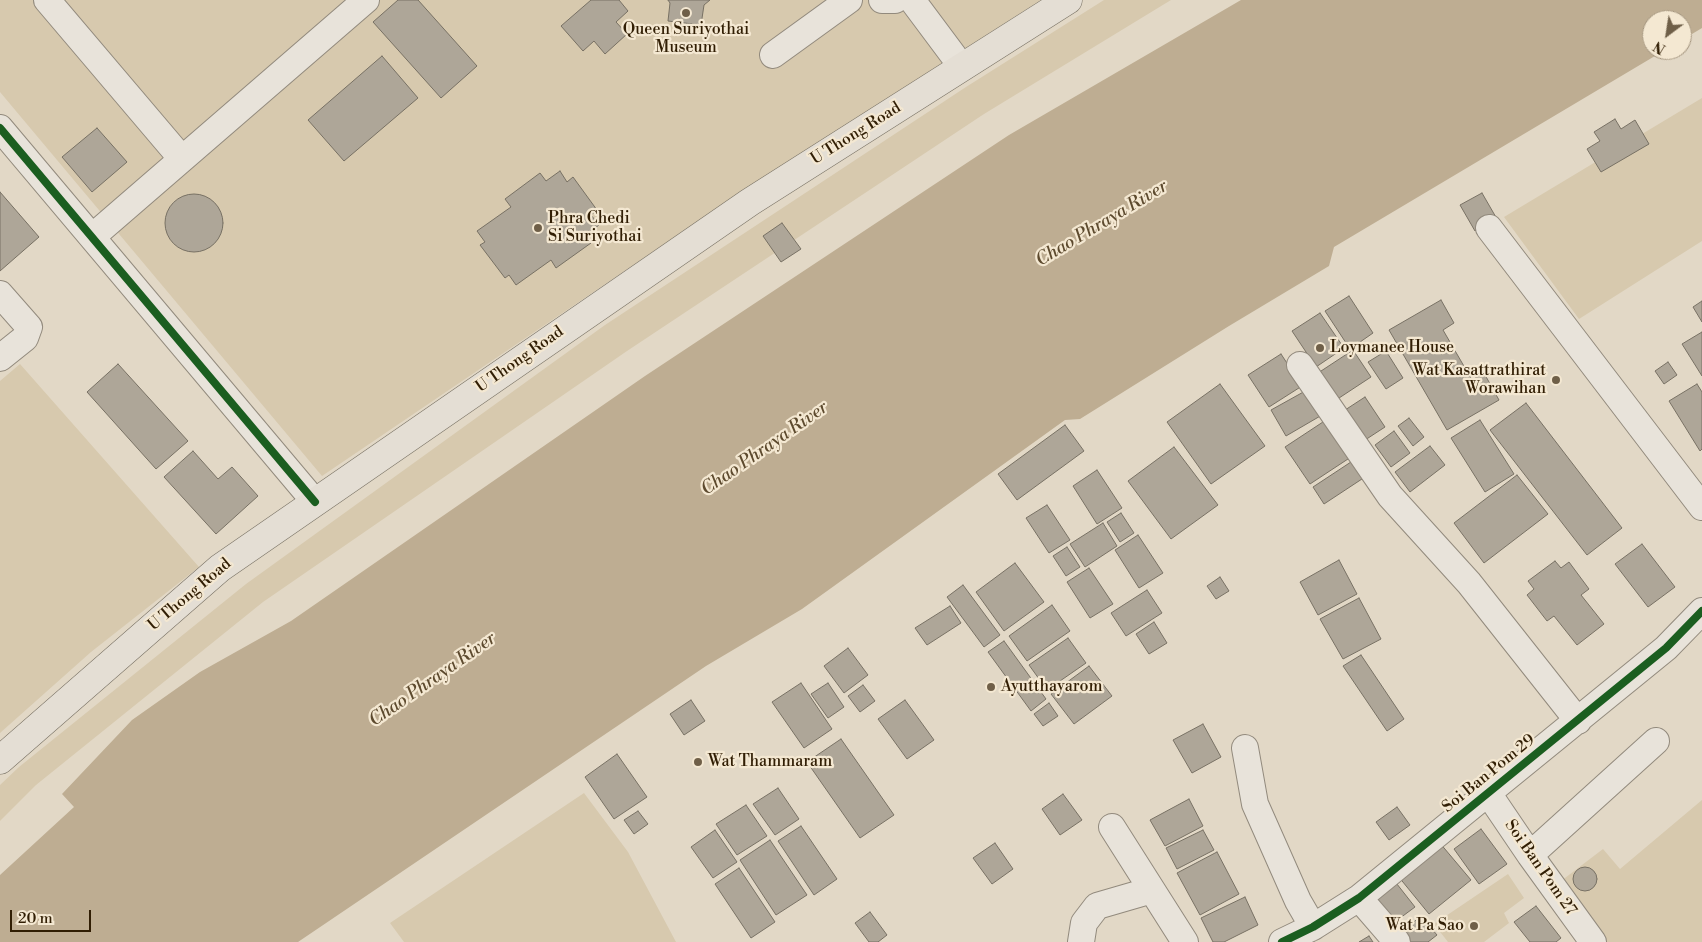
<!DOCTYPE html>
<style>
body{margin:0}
#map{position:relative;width:1702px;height:942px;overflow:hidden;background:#e2d8c6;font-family:"Libre Bodoni",serif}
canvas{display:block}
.north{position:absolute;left:1642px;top:10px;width:50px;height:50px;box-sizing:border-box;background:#f4e8d2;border:1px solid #a69780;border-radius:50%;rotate:211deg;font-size:14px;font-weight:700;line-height:20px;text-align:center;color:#311e04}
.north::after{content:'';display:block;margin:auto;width:18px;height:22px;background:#6f5f48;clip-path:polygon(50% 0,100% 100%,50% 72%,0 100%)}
.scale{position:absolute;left:10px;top:910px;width:81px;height:22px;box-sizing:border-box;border:2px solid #311e04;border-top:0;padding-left:6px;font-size:15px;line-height:18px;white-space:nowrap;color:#311e04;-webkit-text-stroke:4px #f4e8d2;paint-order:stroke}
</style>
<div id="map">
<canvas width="1702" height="942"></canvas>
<div class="north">N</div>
<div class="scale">20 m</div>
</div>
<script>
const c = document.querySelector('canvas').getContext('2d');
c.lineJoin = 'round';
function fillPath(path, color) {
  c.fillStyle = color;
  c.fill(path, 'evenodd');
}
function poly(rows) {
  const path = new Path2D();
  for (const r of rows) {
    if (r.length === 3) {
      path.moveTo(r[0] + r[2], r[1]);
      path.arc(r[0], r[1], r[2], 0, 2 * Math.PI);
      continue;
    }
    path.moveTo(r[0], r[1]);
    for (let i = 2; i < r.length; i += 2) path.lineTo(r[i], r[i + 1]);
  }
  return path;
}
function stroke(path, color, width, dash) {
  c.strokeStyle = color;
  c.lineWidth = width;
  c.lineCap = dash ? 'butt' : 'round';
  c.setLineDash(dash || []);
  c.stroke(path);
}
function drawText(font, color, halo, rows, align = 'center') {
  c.font = font + ' "Libre Bodoni",serif';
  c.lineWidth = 4.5;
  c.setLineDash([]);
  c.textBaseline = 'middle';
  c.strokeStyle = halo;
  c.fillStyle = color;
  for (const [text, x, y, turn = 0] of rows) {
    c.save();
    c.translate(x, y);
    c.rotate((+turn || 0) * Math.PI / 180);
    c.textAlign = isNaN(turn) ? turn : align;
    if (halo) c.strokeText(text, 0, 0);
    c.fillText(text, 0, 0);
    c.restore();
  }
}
fillPath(poly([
 [0,0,1041,0,741,192,322,476,0,92],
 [1104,0,1171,0,984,114,627,351,263,602,36,785,0,821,0,785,19,767,246,584,605,325,966,87],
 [1702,98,1702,241,1579,319,1504,217],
 [20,364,199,567,91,652,0,733,0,381],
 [584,793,628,852,676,942,404,942,390,923],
 [1702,800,1702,942,1606,942,1561,881,1603,849,1620,869],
 [1508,874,1524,898,1504,913,1509,923,1484,942,1448,942,1434,924]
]), '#d7c9ae');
fillPath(poly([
 [1241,0,1702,0,1702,28,1682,40,1682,20,1652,20,1652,50,1665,50,1334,247,1329,266,1229,326,1080,419,1065,420,802,609,706,666,298,942,0,942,0,875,74,807,62,794,132,720,200,672,291,621,645,376,1009,135]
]), '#bead92');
const building = poly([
 [398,0,418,0,477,66,441,98,373,22,398,0],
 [591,0,619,0,628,11,616,22,627,34,605,54,594,41,583,51,561,26,591,0],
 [668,0,710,0,704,5,701,25,668,21,670,3,668,0],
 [382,56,418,98,344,161,308,120,382,56],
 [1615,119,1621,129,1635,120,1649,144,1601,172,1587,149,1600,141,1594,132,1615,119],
 [97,128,127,162,92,192,62,157,97,128],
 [560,171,567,182,573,177,597,210,591,215,599,225,586,235,591,243,556,268,551,260,516,285,509,275,505,278,480,245,485,242,477,231,511,207,505,199,540,173,546,181,560,171],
 [0,192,39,237,0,271,0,192],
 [1482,193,1497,219,1475,231,1460,205,1482,193],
 [194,223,29],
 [782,223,801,249,781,262,763,236,782,223],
 [1349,296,1373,333,1350,349,1325,311,1349,296],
 [1441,300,1454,323,1443,330,1472,380,1484,373,1499,400,1447,430,1389,330,1441,300],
 [1702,301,1702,322,1693,307,1702,301],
 [1320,313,1344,348,1316,367,1292,331,1320,313],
 [1702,332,1702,376,1682,344,1702,332],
 [1353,350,1371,377,1336,400,1318,373,1353,350],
 [1386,351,1403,378,1386,389,1368,362,1386,351],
 [1281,354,1302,386,1269,407,1248,375,1281,354],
 [1668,362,1677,375,1664,384,1655,371,1668,362],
 [118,364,188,441,156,469,87,392,118,364],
 [1220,384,1265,446,1211,484,1167,422,1220,384],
 [1697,384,1702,392,1702,449,1700,451,1669,401,1697,384],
 [1307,390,1322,415,1286,436,1271,410,1307,390],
 [1365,397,1385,427,1362,442,1342,412,1365,397],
 [1526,403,1622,528,1587,555,1490,430,1526,403],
 [1409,418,1424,437,1413,446,1398,426,1409,418],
 [1326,420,1351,457,1310,484,1285,447,1326,420],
 [1480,420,1514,474,1485,492,1451,438,1480,420],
 [1065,425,1084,451,1017,500,998,474,1065,425],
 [1394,431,1410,453,1391,467,1375,445,1394,431],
 [1430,446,1445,465,1410,492,1395,472,1430,446],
 [1174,447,1218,505,1171,539,1128,481,1174,447],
 [193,451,218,479,232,467,258,496,216,534,164,477,193,451],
 [1354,460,1365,477,1324,504,1313,487,1354,460],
 [1097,470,1122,508,1097,524,1073,486,1097,470],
 [1517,475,1548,514,1484,563,1454,523,1517,475],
 [1047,505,1070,540,1049,553,1026,518,1047,505],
 [1121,513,1134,533,1120,542,1107,522,1121,513],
 [1103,523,1117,546,1085,567,1070,544,1103,523],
 [1138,535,1163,573,1139,588,1115,550,1138,535],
 [1642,544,1675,587,1648,607,1615,564,1642,544],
 [1067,547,1080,567,1066,576,1053,556,1067,547],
 [1339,560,1357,594,1318,615,1300,582,1339,560],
 [1555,561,1561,568,1569,562,1589,589,1581,595,1604,624,1577,645,1554,616,1547,621,1527,595,1534,589,1528,581,1555,561],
 [1015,563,1044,602,1004,631,976,592,1015,563],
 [1089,568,1113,604,1090,618,1067,582,1089,568],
 [1220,577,1229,591,1216,599,1207,586,1220,577],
 [963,585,1000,635,984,647,947,597,963,585],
 [1147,590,1162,613,1126,636,1111,613,1147,590],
 [1359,598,1381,639,1343,659,1320,619,1359,598],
 [1052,605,1070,631,1027,661,1009,636,1052,605],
 [950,606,961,623,927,645,915,628,950,606],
 [1154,622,1167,643,1149,654,1136,634,1154,622],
 [1068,638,1086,663,1047,690,1029,665,1068,638],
 [1004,641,1046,699,1031,711,988,652,1004,641],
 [848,648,868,675,844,693,824,666,848,648],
 [1361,655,1404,719,1387,731,1343,666,1361,655],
 [1089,666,1112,696,1074,724,1051,694,1089,666],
 [801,683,832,729,804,748,772,702,801,683],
 [828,683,844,707,828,718,811,694,828,683],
 [863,685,875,701,860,712,848,696,863,685],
 [691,700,705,721,684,735,670,714,691,700],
 [905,700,934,740,907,759,878,719,905,700],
 [1049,703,1058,716,1043,726,1034,714,1049,703],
 [1203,724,1221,757,1192,773,1173,740,1203,724],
 [841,739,894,815,860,838,807,762,841,739],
 [617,754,647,797,614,819,585,777,617,754],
 [778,788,799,819,775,835,753,804,778,788],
 [1063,794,1082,820,1060,835,1042,809,1063,794],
 [1189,799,1203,826,1165,846,1150,820,1189,799],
 [746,805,767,836,737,855,716,824,746,805],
 [1397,807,1410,825,1389,840,1376,822,1397,807],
 [638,811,648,824,634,834,624,820,638,811],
 [801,826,837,879,814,895,778,841,801,826],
 [1481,829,1507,864,1479,884,1454,849,1481,829],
 [715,830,737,862,713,878,691,847,715,830],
 [1203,830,1214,850,1177,869,1166,848,1203,830],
 [770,840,807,895,776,915,740,860,770,840],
 [1439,842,1471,880,1429,914,1398,876,1439,842],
 [995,843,1013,869,992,884,973,858,995,843],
 [1217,852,1239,894,1200,915,1177,873,1217,852],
 [1585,879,12],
 [739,868,775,922,751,938,715,884,739,868],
 [1393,879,1415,907,1392,924,1370,897,1393,879],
 [1245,897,1258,925,1224,942,1213,942,1201,918,1245,897],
 [1536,906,1561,938,1556,942,1530,942,1514,922,1536,906],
 [870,912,887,935,878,942,869,942,855,923,870,912],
 [1421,916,1437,935,1428,942,1405,942,1399,934,1421,916],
 [1369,936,1373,942,1359,942,1369,936]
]);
fillPath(building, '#aea698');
stroke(building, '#787164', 1);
const minor = poly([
 [47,0,182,159],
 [882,0,895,0],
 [912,0,962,67],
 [773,55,849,0],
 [0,128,315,502],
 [1489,228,1702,507],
 [92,237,366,0],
 [0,294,29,327,25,338,0,358],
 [1300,365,1390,496,1469,583,1578,721],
 [1245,748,1255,804,1298,901,1313,927],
 [1488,793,1530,855,1593,942],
 [1112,827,1185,942],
 [1530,855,1656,741],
 [1359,898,1397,942],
 [1081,942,1084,923,1097,906,1152,890],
 [1282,942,1313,927,1359,898,1666,648,1702,611]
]);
const major = poly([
 [0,760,220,568,750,202,1068,0]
]);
stroke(minor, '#928a7d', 28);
stroke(major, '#787164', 29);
stroke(minor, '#e8e3da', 26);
stroke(major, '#e4ded4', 28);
stroke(poly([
 [0,128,315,502],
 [1282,942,1313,927,1359,898,1666,648,1702,611]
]), '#1b5e20', 8);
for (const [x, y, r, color] of [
 [686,13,5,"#6f5f48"],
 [538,228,5,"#6f5f48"],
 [1320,348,5,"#6f5f48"],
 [1556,380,5,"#6f5f48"],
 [991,687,5,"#6f5f48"],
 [698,762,5,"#6f5f48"],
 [1474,926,5,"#6f5f48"]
]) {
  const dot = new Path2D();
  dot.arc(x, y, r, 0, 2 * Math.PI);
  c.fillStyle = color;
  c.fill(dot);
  stroke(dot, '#f4e8d2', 2);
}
drawText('16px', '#311e04', '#f4e8d2', [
 ["Queen Suriyothai",686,30,"center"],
 ["Museum",686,48,"center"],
 ["Phra Chedi",548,219],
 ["Si Suriyothai",548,237],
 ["Loymanee House",1330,348],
 ["Wat Kasattrathirat",1546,371,"right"],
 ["Worawihan",1546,389,"right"],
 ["Ayutthayarom",1001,687],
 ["Wat Thammaram",708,762],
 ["Wat Pa Sao",1464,926,"right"]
], 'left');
drawText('16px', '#311e04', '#f4e8d2', [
 ["U Thong Road",856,134,-32],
 ["U Thong Road",520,360,-35],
 ["U Thong Road",190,595,-40],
 ["Soi Ban Pom 29",1489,774,-39],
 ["Soi Ban Pom 27",1540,868,55]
]);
drawText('italic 18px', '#5d4a2e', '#f4e8d2', [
 ["Chao Phraya River",1102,224,-31],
 ["Chao Phraya River",765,449,-35],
 ["Chao Phraya River",433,680,-35]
]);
</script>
